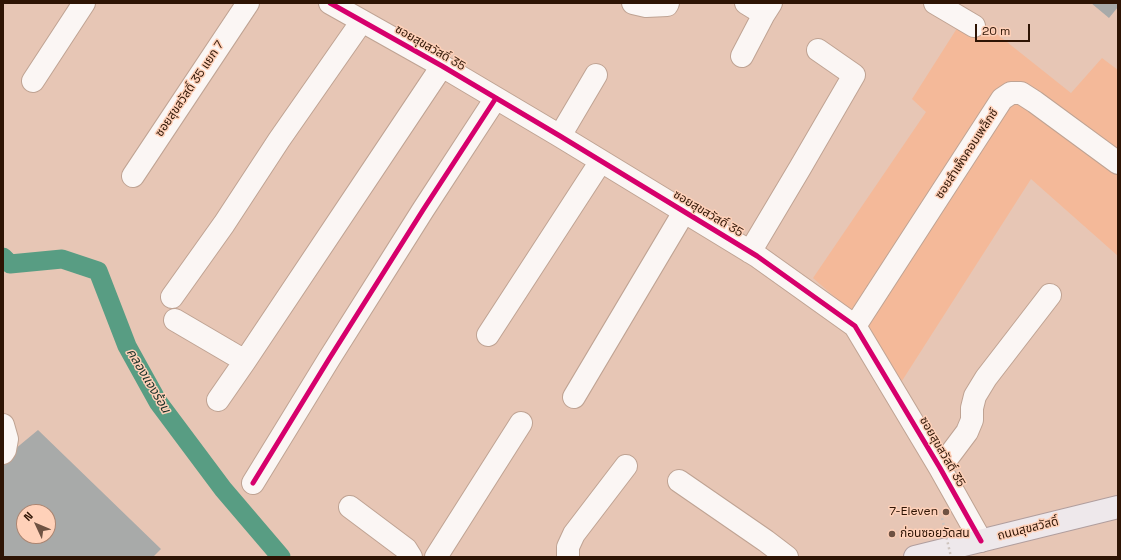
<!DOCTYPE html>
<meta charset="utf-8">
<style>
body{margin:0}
#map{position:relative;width:1121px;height:560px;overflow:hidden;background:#e7c6b5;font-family:"Space Grotesk",sans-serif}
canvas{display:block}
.frame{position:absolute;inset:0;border:4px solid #2e1404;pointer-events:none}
.north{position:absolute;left:16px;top:504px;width:40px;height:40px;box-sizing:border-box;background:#ffd1b9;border:1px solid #ab8571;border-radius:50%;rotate:314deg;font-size:11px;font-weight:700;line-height:16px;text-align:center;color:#2e1404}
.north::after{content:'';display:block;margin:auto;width:14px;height:18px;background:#6f5242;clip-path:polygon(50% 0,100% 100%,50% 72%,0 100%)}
.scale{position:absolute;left:975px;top:24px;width:55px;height:18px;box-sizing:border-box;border:2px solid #2e1404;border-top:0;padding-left:5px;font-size:12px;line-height:14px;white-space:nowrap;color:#2e1404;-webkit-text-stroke:3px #ffd1b9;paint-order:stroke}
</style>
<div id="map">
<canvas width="1121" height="560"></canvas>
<div class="frame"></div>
<div class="north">N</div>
<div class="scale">20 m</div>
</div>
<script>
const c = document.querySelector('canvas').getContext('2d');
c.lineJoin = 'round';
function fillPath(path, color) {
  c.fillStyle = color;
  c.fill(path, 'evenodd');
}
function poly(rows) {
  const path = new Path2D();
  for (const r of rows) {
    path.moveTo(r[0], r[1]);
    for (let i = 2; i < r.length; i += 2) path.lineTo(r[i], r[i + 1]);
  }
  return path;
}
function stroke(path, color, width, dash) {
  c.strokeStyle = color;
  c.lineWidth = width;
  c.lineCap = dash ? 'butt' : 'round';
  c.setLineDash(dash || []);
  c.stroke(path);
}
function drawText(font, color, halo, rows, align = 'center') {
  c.font = font + ' "Space Grotesk","Noto Sans Thai",sans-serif';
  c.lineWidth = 3;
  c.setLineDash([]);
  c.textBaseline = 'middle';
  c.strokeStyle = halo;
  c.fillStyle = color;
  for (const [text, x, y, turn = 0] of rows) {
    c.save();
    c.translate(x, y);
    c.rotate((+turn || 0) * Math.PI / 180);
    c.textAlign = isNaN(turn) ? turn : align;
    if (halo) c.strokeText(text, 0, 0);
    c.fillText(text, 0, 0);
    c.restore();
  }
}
fillPath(poly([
 [968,11,1071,93,1102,58,1118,70,1118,256,1031,179,900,384,869,327,813,278,926,112,912,99]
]), '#f4b999');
stroke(poly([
 [3,257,10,264,62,259,98,271,127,346,158,402,223,489,281,557]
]), '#589d83', 19);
fillPath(poly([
 [1091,3,1118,3,1118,7,1109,18],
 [38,430,161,549,153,557,3,557,3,459],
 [24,512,48,512,48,536,24,536]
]), '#a8aaa9');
const minor = poly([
 [330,3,442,66,560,136,757,256,855,326,940,468,981,541],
 [633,3,646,6,667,5,668,3],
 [746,3,764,14,771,3],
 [935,3,974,26],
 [742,56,764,14],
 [33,81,84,3],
 [560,136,596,75],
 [133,176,248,3],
 [750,252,800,168,854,75,818,50],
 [172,297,224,224,279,140,362,21],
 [175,320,245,361],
 [855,326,1002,99,1011,93,1021,93,1035,102,1118,163],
 [488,335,601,161],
 [574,397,684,212],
 [218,400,245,361,442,66],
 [3,425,7,439,5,450,3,453],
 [940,468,967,432,972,420,972,408,975,396,986,378,1050,295],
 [679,481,766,541,787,557],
 [253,483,329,359,423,210,496,98],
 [350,507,406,549,411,557],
 [436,557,521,423],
 [568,557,568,547,574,534,626,466]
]);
const major = poly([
 [915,557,1118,507]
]);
stroke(minor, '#bfa393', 24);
stroke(major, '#b09e9e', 24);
stroke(minor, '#fbf6f4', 22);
stroke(major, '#eee8eb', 22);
stroke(poly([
 [942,518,951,557]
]), '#cec4be', 2.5, [2, 3]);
stroke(poly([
 [330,3,442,66,560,136,757,256,855,326,940,468,981,541],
 [253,483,329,359,423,210,496,98]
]), '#d6006c', 5);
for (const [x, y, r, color] of [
 [946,512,4,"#6f5242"],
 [892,534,4,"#6f5242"]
]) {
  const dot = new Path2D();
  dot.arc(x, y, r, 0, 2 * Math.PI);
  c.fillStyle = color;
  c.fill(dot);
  stroke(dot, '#ffd1b9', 1.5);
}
drawText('12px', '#2e1404', '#ffd1b9', [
 ["ซอยสุขสวัสดิ์ 35",430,48,30],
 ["ซอยสุขสวัสดิ์ 35 แยก 7",190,89,-56],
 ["ซอยสำเพ็งคอมเพล็กซ์",967,154,-57],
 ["ซอยสุขสวัสดิ์ 35",708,214,31],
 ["ซอยสุขสวัสดิ์ 35",942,452,60],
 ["ถนนสุขสวัสดิ์",1028,529,-14]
]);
drawText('12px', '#2e1404', '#ffd1b9', [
 ["7-Eleven",938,512],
 ["ก่อนซอยวัดสน",900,534,"left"]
], 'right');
drawText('italic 13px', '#193028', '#ffd1b9', [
 ["คลองแจงร้อน",148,381,59]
]);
</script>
